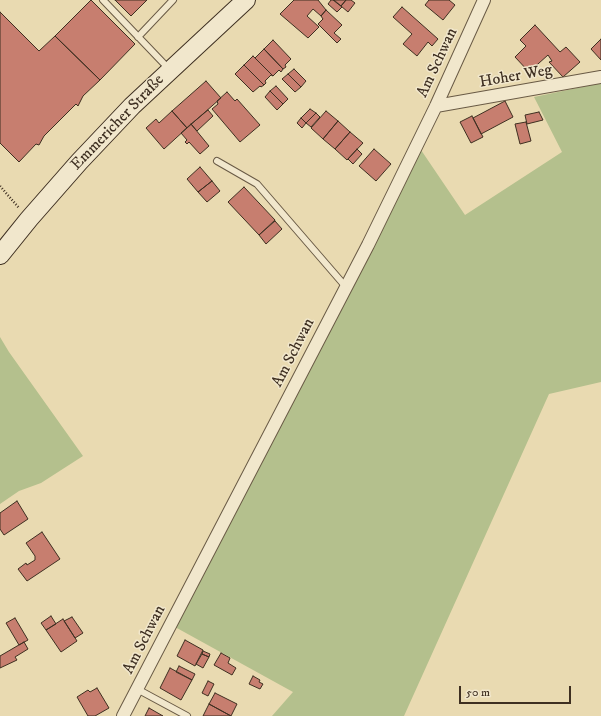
<!DOCTYPE html>
<meta charset="utf-8">
<style>
body{margin:0}
#map{position:relative;width:601px;height:716px;overflow:hidden;background:#e9dab1;font-family:"IM FELL DW Pica",serif}
canvas{display:block}
.scale{position:absolute;left:459px;top:686px;width:112px;height:18px;box-sizing:border-box;border:2px solid #3e2f21;border-top:0;padding-left:5px;font-size:12px;line-height:14px;white-space:nowrap;color:#3e2f21;-webkit-text-stroke:3px #f1e7cc;paint-order:stroke}
</style>
<div id="map">
<canvas width="601" height="716"></canvas>
<div class="scale">50 m</div>
</div>
<script>
const c = document.querySelector('canvas').getContext('2d');
c.lineJoin = 'round';
function fillPath(path, color) {
  c.fillStyle = color;
  c.fill(path, 'evenodd');
}
function poly(rows) {
  const path = new Path2D();
  for (const r of rows) {
    path.moveTo(r[0], r[1]);
    for (let i = 2; i < r.length; i += 2) path.lineTo(r[i], r[i + 1]);
  }
  return path;
}
function stroke(path, color, width, dash) {
  c.strokeStyle = color;
  c.lineWidth = width;
  c.lineCap = dash ? 'butt' : 'round';
  c.setLineDash(dash || []);
  c.stroke(path);
}
function drawText(font, color, halo, rows, align = 'center') {
  c.font = font + ' "IM FELL DW Pica",serif';
  c.lineWidth = 3;
  c.setLineDash([]);
  c.textBaseline = 'middle';
  c.strokeStyle = halo;
  c.fillStyle = color;
  for (const [text, x, y, turn = 0] of rows) {
    c.save();
    c.translate(x, y);
    c.rotate((+turn || 0) * Math.PI / 180);
    c.textAlign = isNaN(turn) ? turn : align;
    if (halo) c.strokeText(text, 0, 0);
    c.fillText(text, 0, 0);
    c.restore();
  }
}
fillPath(poly([
 [601,83,601,382,549,394,404,716,272,716,293,692,175,627,421,150,465,215,562,152,534,97],
 [0,337,9,352,83,456,41,483,19,491,0,504]
]), '#b4c08d');
const building = poly([
 [91,0,135,44,100,80,55,36,91,0],
 [115,0,147,0,131,16,115,0],
 [294,0,318,0,326,10,321,16,313,9,307,16,319,27,308,38,280,14,294,0],
 [331,0,333,0,342,7,337,12,328,4,331,0],
 [334,0,346,0,341,6,334,0],
 [346,0,351,0,355,3,348,12,341,6,346,0],
 [429,0,449,0,455,5,443,20,425,5,429,0],
 [402,7,438,39,432,46,428,42,417,56,403,44,412,34,393,17,402,7],
 [326,10,342,25,334,33,341,39,337,43,318,24,323,19,321,16,326,10],
 [0,12,39,51,55,36,100,80,83,96,78,106,76,104,44,136,39,145,36,144,19,162,0,143,0,12],
 [535,25,560,52,566,47,580,62,563,77,549,62,552,61,548,55,529,72,515,57,526,46,520,40,535,25],
 [601,39,601,60,591,49,601,39],
 [273,40,291,59,285,65,286,67,283,69,264,49,273,40],
 [264,49,283,69,281,72,279,70,273,76,253,56,255,58,264,49],
 [253,56,273,76,271,75,265,81,266,83,264,85,244,65,253,56],
 [244,65,264,85,261,87,260,86,253,92,235,74,244,65],
 [294,69,306,81,301,87,288,74,294,69],
 [288,74,301,87,295,92,282,79,288,74],
 [206,81,221,98,187,128,172,111,206,81],
 [276,86,288,99,283,104,270,91,276,86],
 [270,91,283,104,277,110,265,97,270,91],
 [227,92,235,101,237,99,260,125,240,142,212,109,218,104,217,101,227,92],
 [505,101,513,117,481,134,473,118,505,101],
 [310,109,316,113,306,123,301,118,310,109],
 [208,110,213,116,197,131,191,124,208,110],
 [172,111,187,128,164,149,146,128,156,119,159,123,172,111],
 [326,111,338,121,323,139,311,128,326,111],
 [539,112,543,120,527,124,525,115,539,112],
 [316,113,320,117,311,127,306,123,316,113],
 [472,116,483,137,471,143,460,122,472,116],
 [301,118,306,123,302,128,297,123,301,118],
 [338,121,350,132,335,149,323,139,338,121],
 [526,122,531,141,520,144,515,124,526,122],
 [191,124,209,146,200,154,189,142,187,144,185,142,187,140,181,133,191,124],
 [350,132,363,143,347,160,335,149,350,132],
 [357,149,362,154,353,164,348,159,357,149],
 [374,149,391,164,376,181,359,166,374,149],
 [200,167,212,181,198,192,187,179,200,167],
 [212,181,220,191,207,202,198,192,212,181],
 [244,187,275,220,259,235,228,202,244,187],
 [275,221,282,229,266,244,259,235,275,221],
 [17,501,28,519,4,535,0,529,0,513,17,501],
 [42,532,60,559,27,581,18,569,26,563,27,565,35,560,35,556,26,543,42,532],
 [51,616,56,624,46,630,41,623,51,616],
 [72,617,83,633,75,638,64,621,72,617],
 [15,618,28,640,19,645,6,623,15,618],
 [63,619,77,641,61,652,46,630,63,619],
 [185,640,203,650,195,666,177,656,185,640],
 [24,642,28,649,15,657,17,660,0,668,0,656,24,642],
 [203,651,210,654,209,657,202,654,203,651],
 [221,653,230,658,228,663,236,668,232,675,214,665,221,653],
 [202,654,209,657,203,668,196,664,202,654],
 [179,666,195,674,192,680,176,672,179,666],
 [170,668,192,680,181,700,160,688,170,668],
 [253,676,260,680,259,682,263,684,260,689,249,684,253,676],
 [208,681,214,684,208,696,202,693,208,681],
 [97,688,109,708,95,716,88,716,77,697,88,690,90,692,97,688],
 [215,693,237,704,231,716,209,704,215,693],
 [209,704,231,716,203,716,209,704],
 [149,708,163,716,145,716,149,708]
]);
fillPath(building, '#c77e6f');
stroke(building, '#3e2f21', 1);
const service = poly([
 [103,0,169,69],
 [138,37,173,0],
 [217,161,257,184,346,287],
 [137,689,187,716]
]);
const minor = poly([
 [436,106,601,77],
 [123,716,368,245,436,106,484,0]
]);
const secondary = poly([
 [0,255,29,219,79,162,132,106,246,0]
]);
stroke(service, '#695a45', 8);
stroke(minor, '#695a45', 14);
stroke(secondary, '#3e2f21', 20);
stroke(poly([
 [0,186,19,208]
]), '#3e2f21', 2.5, [1, 2]);
stroke(service, '#f1e7cc', 6);
stroke(minor, '#f1e7cc', 12);
stroke(secondary, '#f1e7cc', 18);
drawText('16px', '#3e2f21', '#f1e7cc', [
 ["Am Schwan",438,63,-65],
 ["Hoher Weg",516,77,-10],
 ["Emmericher Straße",118,123,-46],
 ["Am Schwan",294,353,-63],
 ["Am Schwan",145,640,-63]
]);
</script>
